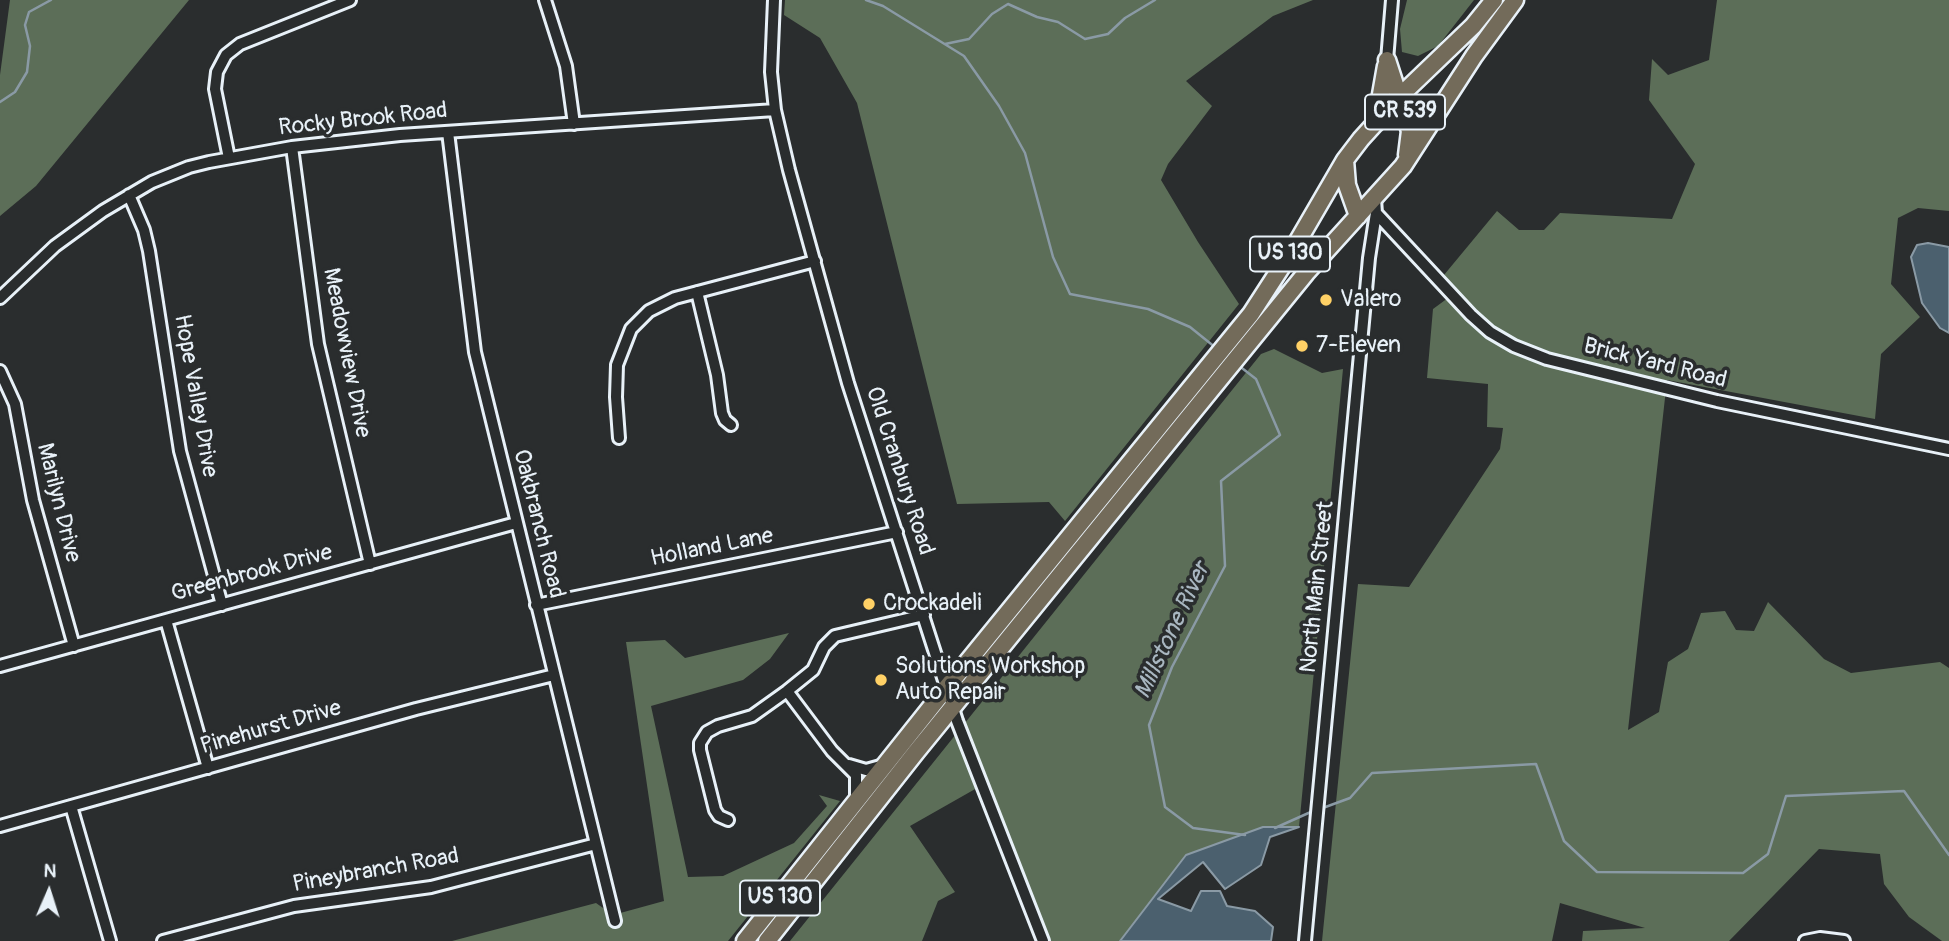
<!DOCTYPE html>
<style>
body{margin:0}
#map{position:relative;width:1949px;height:941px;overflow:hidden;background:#2a2d2e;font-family:Pangolin,sans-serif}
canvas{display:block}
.north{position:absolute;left:14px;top:857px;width:70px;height:70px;-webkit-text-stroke:5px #2a2d2e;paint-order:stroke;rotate:3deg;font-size:19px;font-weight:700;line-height:28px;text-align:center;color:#e8f1f8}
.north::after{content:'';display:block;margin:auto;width:24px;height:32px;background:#e8f1f8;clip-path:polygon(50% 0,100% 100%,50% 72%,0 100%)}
</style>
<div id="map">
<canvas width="1949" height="941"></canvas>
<div class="north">N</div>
</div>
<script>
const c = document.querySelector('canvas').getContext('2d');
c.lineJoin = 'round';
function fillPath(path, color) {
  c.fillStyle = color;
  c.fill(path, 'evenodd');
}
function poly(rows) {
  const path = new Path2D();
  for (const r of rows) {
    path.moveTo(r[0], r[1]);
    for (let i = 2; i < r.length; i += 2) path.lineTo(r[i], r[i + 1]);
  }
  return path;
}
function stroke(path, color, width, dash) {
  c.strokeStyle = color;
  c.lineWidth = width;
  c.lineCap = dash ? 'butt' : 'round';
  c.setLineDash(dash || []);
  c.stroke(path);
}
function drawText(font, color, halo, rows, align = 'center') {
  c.font = font + ' Pangolin,sans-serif';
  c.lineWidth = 7;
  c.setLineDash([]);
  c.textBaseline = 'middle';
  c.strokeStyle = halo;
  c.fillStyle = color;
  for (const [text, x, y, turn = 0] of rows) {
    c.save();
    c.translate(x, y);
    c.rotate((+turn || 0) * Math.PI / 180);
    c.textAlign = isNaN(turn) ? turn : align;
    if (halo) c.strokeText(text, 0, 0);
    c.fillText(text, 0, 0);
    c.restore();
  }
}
fillPath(poly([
 [10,0,189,0,36,186,0,216,0,75],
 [785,0,1313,0,1273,16,1186,81,1212,106,1168,164,1161,180,1198,242,1239,304,1065,521,1049,502,957,504,857,103,820,38,784,15],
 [1407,0,1474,0,1438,46,1418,56,1402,52,1400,29],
 [1717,0,1949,0,1949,211,1918,208,1898,218,1891,284,1920,317,1881,354,1875,419,1667,380,1628,730,1659,712,1668,662,1688,649,1701,613,1725,611,1736,630,1754,631,1768,602,1824,659,1851,673,1940,662,1949,668,1949,941,1942,941,1909,917,1884,884,1880,854,1819,849,1729,941,1582,941,1583,931,1645,928,1560,903,1552,941,1322,941,1358,584,1409,587,1500,449,1503,428,1487,427,1488,384,1427,378,1433,309,1452,295,1439,281,1497,211,1519,230,1544,230,1560,213,1672,219,1695,164,1649,100,1652,59,1668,75,1709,60],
 [1274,349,1322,373,1343,369,1299,827,1263,827,1186,855,1120,941,1051,941,984,784,910,826,955,892,938,901,922,941,790,941,1261,354],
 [789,633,770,659,743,680,651,706,688,877,723,876,794,843,827,806,819,795,840,801,728,941,452,941,596,903,613,915,664,901,626,642,665,640,685,658]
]), '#5c6e58');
const water = poly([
 [1928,243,1949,247,1949,333,1940,328,1922,303,1911,257,1917,245,1928,243],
 [1263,827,1299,827,1270,837,1261,865,1225,889,1203,862,1158,899,1191,911,1201,891,1220,891,1227,906,1255,911,1273,927,1271,941,1120,941,1186,855,1263,827]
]);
fillPath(water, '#4b606e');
stroke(water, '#8a9aa5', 2);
stroke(poly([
 [866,0,883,6,964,56,999,106,1025,153,1053,257,1070,294,1148,309,1190,327,1216,348],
 [945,44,969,39,992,14,1008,4,1037,17,1058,22,1085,39,1108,34,1125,18,1155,0],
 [0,102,15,92,27,72,30,46,25,25,29,12,51,0],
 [1238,365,1256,379,1280,435,1221,481,1225,566,1172,667,1149,725,1165,807,1193,828,1245,835],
 [1320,809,1350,798,1372,773,1536,764,1564,841,1597,872,1743,873,1768,854,1786,796,1904,791,1949,855],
 [1275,828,1313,811]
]), '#8a9aa5', 2.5);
const minor = poly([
 [545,0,566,66,574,124],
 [774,0,771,72,775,110,789,170,848,383,957,721,1043,941],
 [1387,60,1392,0],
 [448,132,475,352,615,921],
 [292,147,318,344,370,564],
 [229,158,215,89,217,72,226,55,240,44,350,0],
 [129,195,144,230,149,251,180,451,222,605],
 [1376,213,1471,315,1490,332,1514,346,1547,359,1717,401,1949,449],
 [697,292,717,375,722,413,725,420,731,425],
 [0,298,55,246,103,211,152,182,189,167,209,162,292,147,400,135,775,110],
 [0,371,15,404,33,500,74,646],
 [619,438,616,397,617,365,631,329,649,311,675,298,815,261],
 [536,605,897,532],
 [166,620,208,768],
 [0,666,516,523],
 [787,691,832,751,856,775,856,800],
 [849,765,866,770,884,765],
 [71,806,110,941],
 [728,820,719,816,715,810,700,750,700,743,707,732,718,726,752,716,787,691,813,670,824,647,835,636,924,615],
 [0,826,416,709,554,675],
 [163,941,294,906,431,887,596,844],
 [1305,941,1369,258,1376,213,1375,199],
 [1805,941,1820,938,1844,941]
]);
const highway = poly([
 [1387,60,1410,131,1407,155],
 [1376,123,1386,66],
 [1345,160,1347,185,1358,216],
 [745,941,947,687,1251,314,1295,246,1345,160,1361,139,1400,96,1473,26,1494,0],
 [767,941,916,752,1306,273,1403,166,1474,56,1515,0]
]);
stroke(minor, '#e8f1f8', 16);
stroke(highway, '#e8f1f8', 21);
stroke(minor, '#2a2d2e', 10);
stroke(highway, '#736b5a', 16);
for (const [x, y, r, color] of [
 [1326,300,7,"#ffd166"],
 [1302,346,7,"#ffd166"],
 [869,604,7,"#ffd166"],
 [881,680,7,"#ffd166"]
]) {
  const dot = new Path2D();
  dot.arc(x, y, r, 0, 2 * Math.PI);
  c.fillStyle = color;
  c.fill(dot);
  stroke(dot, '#2a2d2e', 2.5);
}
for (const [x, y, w] of [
 [1405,112,80],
 [1290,254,80],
 [780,898,80]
]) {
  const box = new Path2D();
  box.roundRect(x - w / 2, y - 17.5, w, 35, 5);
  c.fillStyle = '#2a2d2e';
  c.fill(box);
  stroke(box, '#e8f1f8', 2);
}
drawText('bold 21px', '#e8f1f8', null, [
 ["CR 539",1405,112],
 ["US 130",1290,254],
 ["US 130",780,898]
]);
drawText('23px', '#e8f1f8', '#2a2d2e', [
 ["Rocky Brook Road",363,120,-6],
 ["Meadowview Drive",346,353,79],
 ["Brick Yard Road",1655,364,14],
 ["Hope Valley Drive",195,396,80],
 ["Old Cranbury Road",899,471,72],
 ["Marilyn Drive",58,503,76],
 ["Oakbranch Road",538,524,76],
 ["Holland Lane",712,548,-11],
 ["Greenbrook Drive",252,574,-15],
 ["North Main Street",1318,587,-84],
 ["Pinehurst Drive",271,728,-16],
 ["Pineybranch Road",376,871,-10]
]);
drawText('23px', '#e8f1f8', '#2a2d2e', [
 ["Valero",1340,300],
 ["7-Eleven",1316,346],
 ["Crockadeli",883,604],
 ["Solutions Workshop",895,667],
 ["Auto Repair",895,693]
], 'left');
drawText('italic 24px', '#a9b7c1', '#2a2d2e', [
 ["Millstone River",1173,631,-65]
]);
</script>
